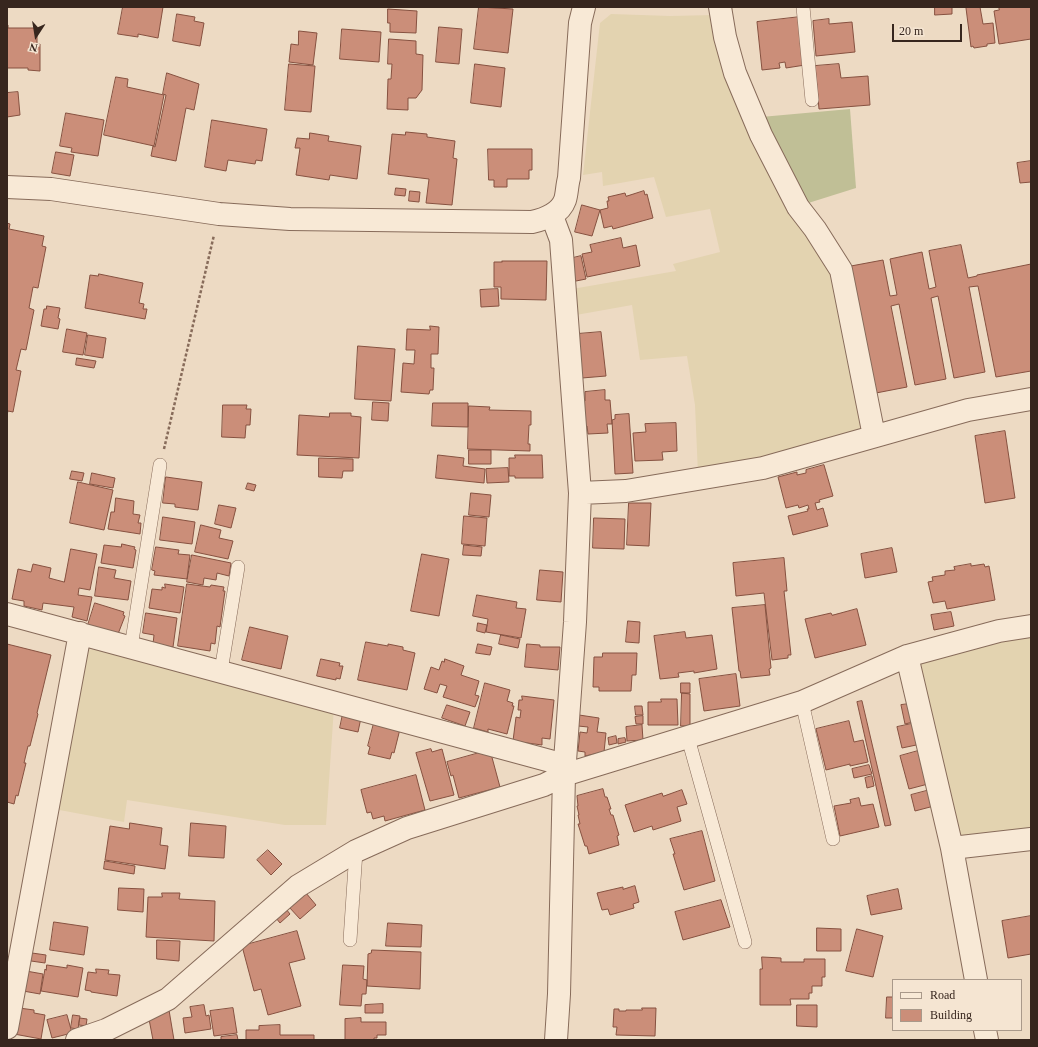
<!DOCTYPE html>
<style>
body{margin:0}
#map{position:relative;width:1038px;height:1047px;overflow:hidden;background:#eddac3;font-family:Georgia,serif}
canvas{display:block}
.frame{position:absolute;inset:0;border:8px solid #37261e;pointer-events:none}
.legend{position:absolute;left:892px;top:979px;width:130px;height:52px;box-sizing:border-box;background:#f5e5d2;border:1px solid #a9998a;margin:0;padding:5px 7px;list-style:none;font-size:12px;color:#37261e}
.legend li{display:flex;align-items:center;gap:8px;height:20px}
.legend b{width:20px;border:1px solid #a9998a}
.north{position:absolute;left:16px;top:16px;width:40px;height:40px;-webkit-text-stroke:3px #f5e5d2;paint-order:stroke;rotate:192deg;font-size:11px;font-weight:700;line-height:16px;text-align:center;color:#37261e}
.north::after{content:'';display:block;margin:auto;width:14px;height:18px;background:#37261e;clip-path:polygon(50% 0,100% 100%,50% 72%,0 100%)}
.scale{position:absolute;left:892px;top:24px;width:70px;height:18px;box-sizing:border-box;border:2px solid #37261e;border-top:0;padding-left:5px;font-size:12px;line-height:14px;white-space:nowrap;color:#37261e;-webkit-text-stroke:3px #f5e5d2;paint-order:stroke}
</style>
<div id="map">
<canvas width="1038" height="1047"></canvas>
<div class="frame"></div>
<ul class="legend">
<li><b style="height:5px;background:#f8e9d6"></b>Road</li>
<li><b style="height:11px;background:#cb8e79"></b>Building</li>
</ul>
<div class="north">N</div>
<div class="scale">20 m</div>
</div>
<script>
const context = document.querySelector('canvas').getContext('2d');
context.lineJoin = 'round';
function fillPath(path, color) {
  context.fillStyle = color;
  context.fill(path, 'evenodd');
}
function trace(path, color, width, dash) {
  context.strokeStyle = color;
  context.lineWidth = width;
  context.lineCap = dash ? 'butt' : 'round';
  context.setLineDash(dash || []);
  context.stroke(path);
}
const farmland = new Path2D(`
 M611,14l59,2 44,-1 121,258 30,156 -104,34 -63,11 -3,-69 -8,-49 -47,4 -8,-55 -56,10 -4,-26 104,-18 -3,-7 47,-12 -10,-43 -44,8 -12,-40 -51,9 -1,-14 -19,3 17,-152z
 M1031,633v196l-69,8 -5,-4 -37,-164 1,-7z
 M86,649l16,1 232,57 -8,118h-41l-158,-25 -3,22 -70,-13z`);
const cemetery = new Path2D(`
 M850,109l6,79 -54,17 -41,-88z`);
const building = new Path2D(`
 M123,7h40l-5,31 -20,-4v3l-20,-3z
 M479,7l34,2 -5,44 -34,-4z
 M935,7h17v7l-17,1z
 M980,7l3,17 10,-1 2,20 -8,1v2l-13,2 -1,-2 -2,1 -5,-39z
 M999,7h32v32l-32,5 -5,-33 5,-1z
 M388,9l29,2 -1,22 -26,-1v-9h-2z
 M177,14l18,3 -1,4 10,2 -4,23 -27,-5z
 M800,17l5,48 -19,3 -1,-6 -6,1 1,5 -18,2 -5,-48z
 M829,19v5l23,-2 3,30 -39,4 -3,-35z
 M7,25h1v3h29v16h3v27l-12,-1v-2h-21z
 M439,27l23,2 -3,35 -23,-2z
 M342,29l39,3 -2,30 -39,-3z
 M299,31l18,2 -4,32 -24,-3 2,-18 7,1z
 M389,39l27,2v13l7,1 -1,35 -6,8h-8v12l-21,-1 1,-30h3l1,-15h-4z
 M289,64l26,2 -4,46 -26,-2z
 M475,64l30,4 -4,39 -30,-4z
 M839,64l2,14 27,-2 2,29 -51,4 -4,-43z
 M167,73l32,11 -5,26 -8,-2 -10,53 -25,-5 2,-10 2,1 11,-52 -3,-1z
 M116,77l12,2 -1,8 37,8 -10,51 -50,-11z
 M18,92l2,23 -13,2v-24z
 M66,113l38,7 -6,36 -27,-4 1,-4 -12,-2z
 M212,120l55,9 -5,32 -6,-1 -1,4 -27,-4 -2,11 -21,-4z
 M406,132l21,2v3l28,4 -2,17 4,1 -5,46 -26,-2 3,-24 -41,-5 4,-40 13,1z
 M310,133l19,3 -1,5 33,5 -4,33 -27,-4 -1,5 -33,-5 4,-27h-5l2,-10 12,1z
 M488,149h44v21h-3v9h-22v8h-13v-7h-5z
 M56,152l18,3 -4,21 -18,-3z
 M1031,161v21l-11,1 -3,-20z
 M396,188l10,1 -1,7 -10,-1z
 M410,191l10,1 -1,10 -10,-1z
 M644,191l1,4 2,-1 6,24 -40,11 -1,-3 -8,2 -4,-18 8,-2 -1,-7h2l-1,-4 17,-4 1,3z
 M582,205l18,5 -8,26 -17,-4z
 M7,223l3,1 -1,5 35,7 -2,10 4,1 -8,41 -5,-1 -4,21 5,2 -8,40 -5,-1 -5,21 5,1 -8,41 -5,-1 -1,4z
 M621,238l2,10 13,-3 4,21 -53,11 -5,-23 10,-2 -2,-7z
 M961,245l7,33 9,-2v-1l54,-11v107l-35,6 -18,-91 -9,1 16,85 -31,6 -16,-82 -7,2 15,81 -31,6 -16,-81 -8,2 16,81 -31,6 -25,-127 32,-6 7,36 7,-1 -7,-36 32,-7 7,37 7,-2 -7,-36z
 M581,256l5,23 -15,3 -2,-23z
 M502,261h45l-1,39 -45,-1v-12h-7v-25h8z
 M99,274l44,9 -4,20 5,1 -1,5h4l-2,10 -60,-11 5,-33 8,1z
 M498,289l1,17 -18,1 -1,-17z
 M47,306l13,2 -2,10 2,1 -2,10 -17,-3 3,-17h2z
 M430,326l9,1 -1,27h-7v14h3l-1,22h-3l-1,4 -28,-2 2,-29 11,1 1,-14h-9l1,-21 23,1z
 M67,329l20,4 -4,22 -20,-3z
 M601,332l5,44 -24,2 -5,-44z
 M88,335l18,3 -3,20 -18,-3z
 M358,346l37,3 -4,52 -36,-2z
 M77,358l19,3 -2,7 -18,-3z
 M605,390v10h5l2,24h-5l1,9 -20,1 -1,-8h-2l-2,-26 2,1v-9z
 M373,402l16,1 -1,18 -16,-1z
 M433,403h35v24l-36,-1z
 M223,405h24l-1,4h5l-1,16h-4l-1,13 -23,-1z
 M469,406l21,1 -1,3 42,1v14h-2l-1,19h2v7l-62,-2z
 M330,413h21v3l10,1 -2,41 -62,-3 2,-40 30,2z
 M629,414l4,59 -18,1 -3,-54 3,-1v-4z
 M676,423l1,28 -15,1 1,8 -28,1 -2,-28 13,-1 -1,-8z
 M1005,431l10,67 -30,5 -10,-67z
 M469,450h22v14h-22z
 M438,455l26,3 -1,8 22,3 -1,14 -48,-5z
 M515,455h27l1,23h-28v-2h-6v-18h6z
 M319,458l34,1v12h-10l-1,7 -23,-1z
 M824,465l9,31 -14,4 1,2 -5,1 2,7 6,-2 5,18 -35,9 -5,-19 20,-5 -1,-2h2l-1,-4 -9,3 -1,-3 -12,3 -8,-31 19,-5v3l9,-2v-3z
 M508,468l1,14 -22,1 -1,-14z
 M72,471l12,2 -2,8 -12,-2z
 M92,473l23,5 -2,10 -23,-4z
 M166,477l36,5 -4,28 -23,-3v-3l-12,-1z
 M78,482l35,8 -9,40 -34,-7z
 M248,483l8,2 -2,6 -8,-2z
 M471,493l20,2 -2,22 -20,-2z
 M116,498l18,3 -1,13 7,1 -2,8h3l-1,11 -32,-5 3,-17h3z
 M629,503h22l-2,43 -22,-1z
 M219,505l17,3 -5,20 -16,-4z
 M464,516l23,2 -2,28 -23,-2z
 M163,517l32,5 -3,22 -32,-4z
 M594,518l31,1 -1,30 -31,-1z
 M201,525l20,5 -2,8 14,3 -5,18 -33,-7z
 M122,544l13,3 -1,2 2,1 -3,18 -32,-5 3,-18 17,2z
 M464,545l18,2 -1,9 -18,-1z
 M156,547l23,3 -1,4 12,1 -3,24 -33,-4 1,-4 -3,-1z
 M892,548l5,24 -32,6 -4,-24z
 M71,549l26,5 -7,36 -11,-2 -1,7 14,2 -5,24 -15,-4 2,-10 -31,-4 -1,7 -18,-4v-5l-12,-2 6,-30 13,3 2,-8 18,4 -2,10 15,4z
 M422,554l27,5 -10,57 -28,-5z
 M192,555l39,8 -2,13 -12,-3 -1,7 -12,-2 -1,7 -16,-3z
 M784,558l3,33h-3l7,64h-3v3l-16,2 -8,-67 -28,3 -3,-33z
 M971,564v2l13,-2 1,3 4,-1 6,34 -48,9 -2,-8 -12,2 -5,-21 5,-1 -1,-4 13,-2v-4l10,-1 -1,-3z
 M99,567l17,3 -2,8 17,3 -3,19 -33,-4z
 M540,570l23,2 -2,30 -24,-2z
 M165,584l19,3 -4,26 -31,-5 3,-19 10,1v-3l3,1z
 M187,584l23,3 1,-2 13,2 -1,4h2l-5,36 -3,-1 -2,18 -4,-1 -1,8 -32,-5z
 M477,595l40,7 -1,6 10,1 -5,29 -35,-6 2,-13 -15,-3z
 M95,603l29,9 -1,3 2,1 -7,18 -30,-9z
 M765,605l6,63 -2,1 1,6 -29,3 -1,-7h-1l-7,-63z
 M857,609l9,36 -51,13 -10,-39 26,-6 1,2z
 M951,612l3,14 -20,4 -3,-15z
 M146,613l31,5 -4,29 -20,-3 1,-9 -11,-2z
 M628,621l12,1 -1,21 -13,-1z
 M478,623l9,2 -2,8 -8,-2z
 M250,627l38,9 -7,33 -39,-9z
 M685,632l1,6 26,-3 5,34 -23,4v-2l-16,2 1,4 -19,2 -6,-43z
 M501,635l19,4 -2,9 -19,-4z
 M366,642l22,4v-2l15,3v3l12,3 -8,37 -49,-10z
 M7,644l44,11 -14,58 1,1 -8,32h-2l-4,17h2l-8,33 -2,-1 -2,9 -7,-2z
 M478,644l14,3 -2,8 -14,-2z
 M527,644l13,1v2h20l-2,23 -33,-3z
 M603,653h34l-1,22h-4l-1,16h-32v-4h-6l1,-30h8z
 M321,659l19,4 -1,3h4l-3,13 -4,-1v2l-19,-4z
 M445,659l19,7 -3,9 18,6 -4,14 4,1 -4,11 -32,-10 4,-11 -7,-2 -3,9 -13,-4 7,-22 8,3 3,-9 2,1z
 M736,674l4,32 -36,5 -5,-32z
 M485,683l25,7 -3,11 6,2 -1,3h2l-7,28 -19,-5v3l-14,-4z
 M681,683h9v10h-9z
 M682,693l8,1v32h-9z
 M522,696l32,4 -4,39 -8,-1v7l-29,-4 3,-24 4,1 1,-8h-3l1,-10h3z
 M661,699h16l1,26h-30v-23h13z
 M862,701l29,124 -6,1 -28,-124z
 M909,704l4,18 -8,2 -4,-19z
 M447,705l23,7 -5,14 -23,-8z
 M635,706h7l1,9h-7z
 M344,709l18,4 -4,19 -18,-4z
 M579,715l20,3 -2,14 9,1 -2,19 -19,4v-4l-7,-1 2,-19 7,1 1,-6 -10,-1z
 M643,716v8h-7l-1,-7z
 M849,721l5,21 9,-2 5,22 -18,4v-2l-24,6 -10,-41z
 M374,723l26,6 -6,24 -2,-1 -2,7 -22,-5 2,-7 -2,-1z
 M916,723l5,21 -19,4 -5,-21z
 M642,725l1,15 -16,1 -1,-14z
 M616,736l1,7 -8,2 -1,-7z
 M625,738l1,4 -8,2v-5z
 M431,749l1,3 10,-3 12,46 -24,6 -14,-48z
 M490,750l10,37 -41,11 -6,-23 -2,1 -4,-14z
 M918,751l10,33 -19,5 -9,-33z
 M869,765l3,9 -18,4 -2,-9z
 M416,775l9,35 -40,11 -1,-5 -11,3 -2,-7 -4,1 -6,-23z
 M872,776l2,10 -7,2 -2,-10z
 M603,789l2,8h2l4,12h-2l2,6h2l6,20 -2,1 2,9 -30,9 -2,-8h-2l-7,-22h2l-2,-9h1l-2,-9h1l-1,-10z
 M682,790l5,14 -10,3 4,14 -28,9 -1,-4 -18,6 -9,-27 37,-12 1,3z
 M930,790l4,16 -19,5 -4,-16z
 M859,798l2,8 12,-2 6,23 -39,9 -6,-30 17,-3 -1,-3z
 M130,823l32,5 -2,17 8,1 -3,23 -60,-9 5,-34 19,3z
 M191,823l35,3 -2,32 -35,-2z
 M702,831l13,50 -31,9 -11,-36h2l-5,-15z
 M268,850l14,14 -11,11 -14,-15z
 M105,861l30,5 -1,8 -30,-5z
 M635,886l4,16 -6,2 1,4 -24,7 -2,-6 -6,1 -5,-17 26,-6v2z
 M119,888l25,1 -1,23 -25,-2z
 M898,889l4,20 -31,6 -4,-19z
 M162,893h18l-1,6 36,2 -1,40 -68,-4 2,-40h14z
 M306,893l10,12 -16,14 -11,-12z
 M721,900l9,27 -47,13 -8,-28z
 M286,909l4,5 -10,9 -4,-5z
 M1031,916v38l-23,4 -6,-37z
 M54,922l34,5 -4,28 -34,-5z
 M388,923l34,2 -1,22 -35,-1z
 M817,928l24,1v22h-24z
 M857,929l26,7 -10,41 -27,-6z
 M297,931l8,28 -16,4 12,43 -33,9 -7,-26 -7,2 -12,-45z
 M157,940l23,1 -1,20 -22,-2z
 M372,950l49,2 -1,37 -53,-3 1,-32 3,-1z
 M32,953l14,2 -1,8 -14,-2z
 M762,957l19,1v4h23v-3h21v18h-3v9h-10v7h-3v6h-19l1,6h-31v-36h2z
 M47,965l20,3v-3l16,3 -5,29 -37,-6 4,-22 1,1z
 M343,965l21,1 -1,13 4,1 -1,14h-4l-1,12 -21,-1z
 M96,969l13,1 -1,4 12,1 -3,21 -26,-4v-1l-6,-1 3,-18 8,1z
 M26,971l17,3 -3,20 -17,-3z
 M887,997h6v21h-7z
 M383,1004v9h-18v-8z
 M204,1005l2,11 3,-1 2,14 -26,4 -2,-15 9,-1 -2,-10z
 M797,1005h20v22l-20,-1z
 M19,1008l15,2v3l11,2 -4,24 -27,-5z
 M233,1008l4,25 -23,3 -4,-25z
 M642,1008h14l-1,28 -39,-1 1,-8h-4l1,-18h5v2h7v-1h16z
 M169,1010l5,30h-21l-4,-21z
 M67,1015l5,18 -20,5 -5,-18z
 M73,1015l7,1 -2,13 -7,-1z
 M80,1018l7,1 -1,7 -7,-1z
 M361,1018v4h25v13h-9v3h-3v2h-29v-21z
 M280,1025v10h34v5h-68v-10h13v-4z
 M237,1035l1,5h-17v-3z`);
const path = new Path2D(`
 M164,449l50,-214`);
const service = new Path2D(`
 M803,7l9,93
 M131,647l29,-182
 M221,671l17,-104
 M802,702l31,137
 M688,738l57,204
 M350,940l6,-89`);
const minor = new Path2D(`
 M720,7l5,30 10,36 26,62 37,72 17,22 26,41 33,166
 M552,216l9,24 19,253 -5,129 -11,153 -5,219 -3,46
 M580,493l46,-2 137,-23 205,-58 63,-11
 M7,614l558,151
 M907,656l45,192
 M976,980l-24,-132 79,-9
 M7,1028l73,-395
 M985,1030l2,10
 M77,1040l29,-10 62,-31 130,-113 58,-35 51,-23 137,-43 20,-10 238,-73 105,-46 92,-25 32,-5`);
const tertiary = new Path2D(`
 M7,187l44,2 168,25 71,5 242,3c13,-3 28,-8 33,-22 2,-6 2,-15 4,-22l11,-155 4,-16`);
fillPath(farmland, '#e3d3b0');
fillPath(cemetery, '#c0bf96');
fillPath(building, '#cb8e79');
trace(building, '#865140', 1);
trace(service, '#876b5a', 14);
trace(minor, '#876b5a', 24);
trace(tertiary, '#876b5a', 24);
trace(path, '#876b5a', 2.5, [3, 2]);
trace(service, '#f8e9d6', 13);
trace(minor, '#f8e9d6', 22);
trace(tertiary, '#f8e9d6', 22);
</script>
